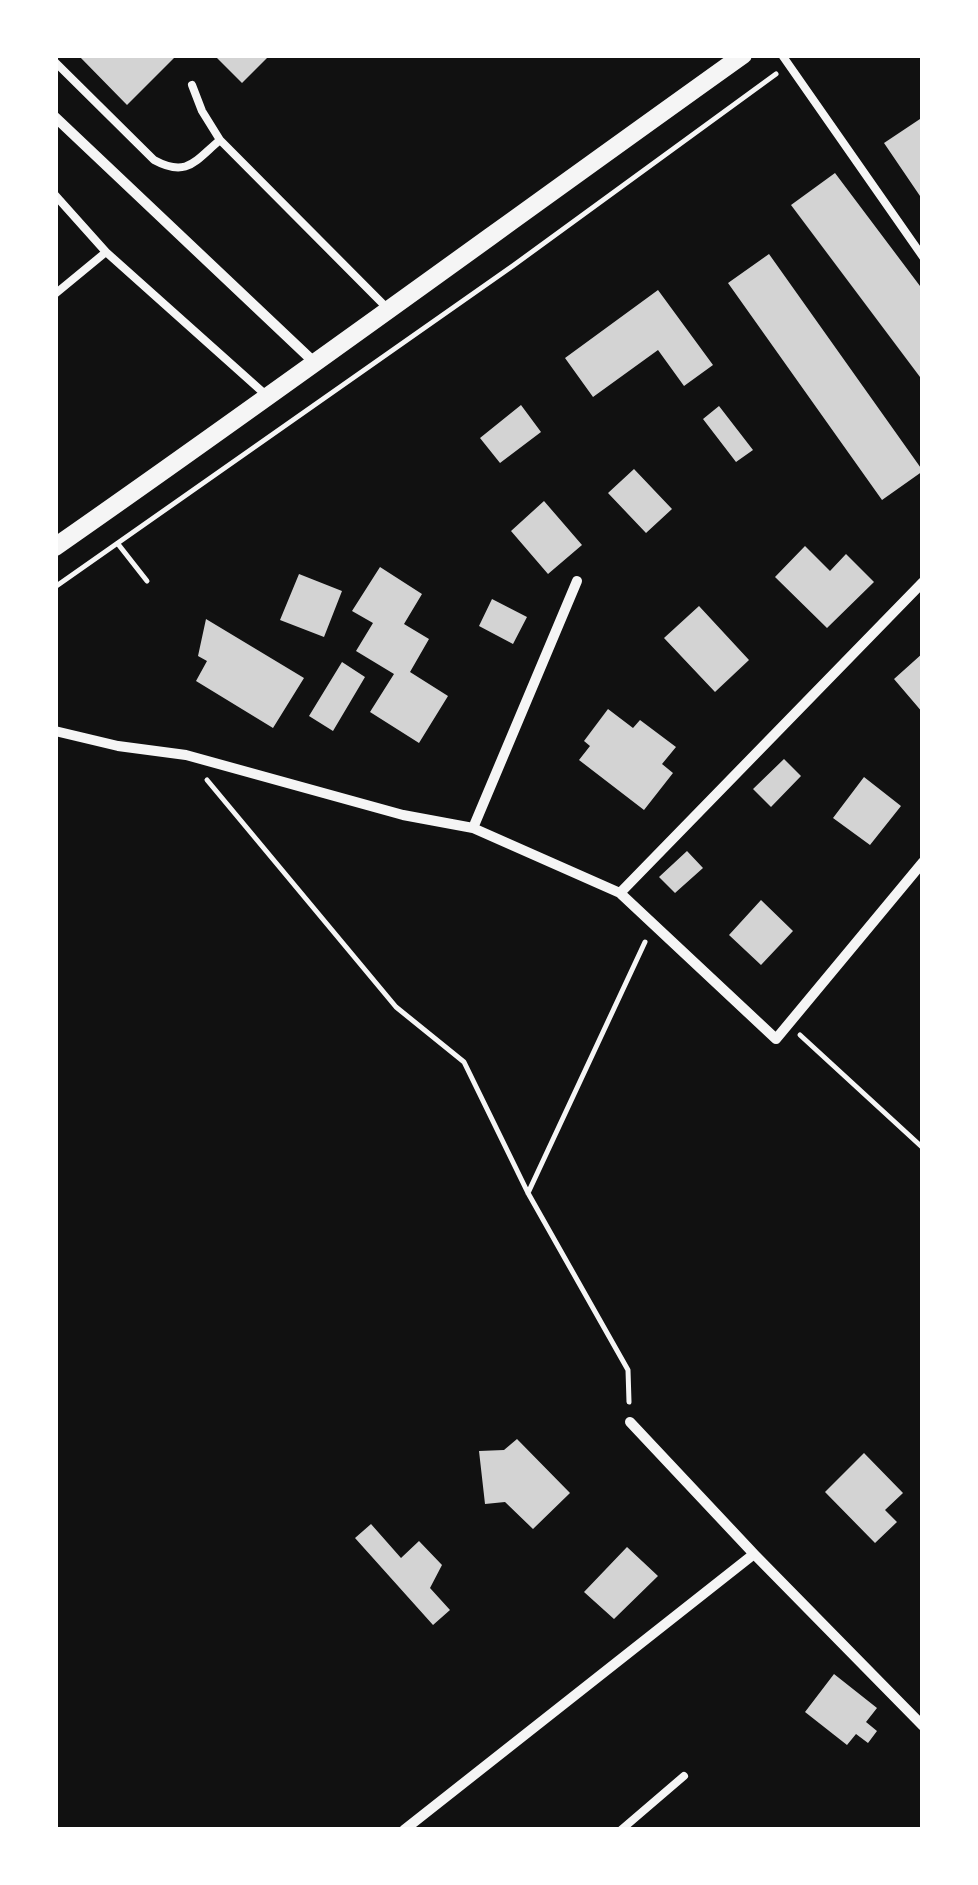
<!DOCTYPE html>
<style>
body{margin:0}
#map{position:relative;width:978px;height:1885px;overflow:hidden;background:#111;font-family:"PT Sans Narrow",sans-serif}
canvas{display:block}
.frame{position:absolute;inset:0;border:58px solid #fff;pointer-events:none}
</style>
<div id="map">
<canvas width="978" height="1885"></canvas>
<div class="frame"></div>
</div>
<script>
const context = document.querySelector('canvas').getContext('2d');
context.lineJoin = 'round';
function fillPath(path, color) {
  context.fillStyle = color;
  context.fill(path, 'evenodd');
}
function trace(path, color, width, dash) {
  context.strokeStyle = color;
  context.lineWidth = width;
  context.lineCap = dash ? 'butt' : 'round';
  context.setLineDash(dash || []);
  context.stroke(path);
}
const building = new Path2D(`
 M82,55h95l-50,50 -47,-48z
 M214,55h56l-28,28z
 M923,117v76l-3,3 -36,-53z
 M835,173l88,117v91l-132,-176z
 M769,254l154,217 -41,29 -154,-217z
 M658,290l55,75 -29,21 -26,-36 -65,47 -28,-39z
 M521,405l20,27 -41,31 -20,-25z
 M719,406l34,44 -17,12 -33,-43z
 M634,469l38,40 -26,24 -38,-40z
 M544,501l38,44 -34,29 -37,-43z
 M805,546l25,25 16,-17 28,28 -47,46 -52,-51z
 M380,567l42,27 -18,30 25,15 -19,33 38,24 -29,47 -49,-31 24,-38 -38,-23 17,-28 -21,-12z
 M299,574l43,17 -18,46 -44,-17z
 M492,599l35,18 -14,27 -34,-18z
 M699,606l50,54 -34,32 -51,-54z
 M206,619l98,59 -31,50 -77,-47 11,-20 -9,-5z
 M923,653v60l-29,-34z
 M342,662l23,15 -32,54 -24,-15z
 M608,709l25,19 7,-8 36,27 -14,17 11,9 -29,37 -65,-50 11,-14 -6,-5z
 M784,759l17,17 -30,31 -18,-18z
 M864,777l37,29 -31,39 -37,-27z
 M687,851l16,17 -28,25 -16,-16z
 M761,900l32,31 -32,34 -32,-30z
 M517,1439l53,54 -37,36 -28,-27 -20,2 -6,-53 25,-1z
 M864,1453l39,40 -18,17 12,12 -22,21 -50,-51z
 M371,1524l30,34 18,-17 23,24 -12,23 20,22 -17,15 -78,-87z
 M627,1547l31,29 -44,43 -30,-27z
 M834,1674l43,34 -11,14 11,9 -9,12 -12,-9 -9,11 -42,-33z`);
const path = new Path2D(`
 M118,544l29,37
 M55,587l459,-322 262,-191
 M207,780l189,227 68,55 64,131 100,177 1,32
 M800,1035l123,113
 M528,1193l117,-251`);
const service = new Path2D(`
 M782,55l141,202
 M55,62l99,98c33,18 41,1 66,-20
 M192,85l10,26 18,29 167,168
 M55,195l51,57 -51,42
 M106,252l160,143
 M621,1830l63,-54`);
const minor = new Path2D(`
 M55,117l260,246
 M55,731l63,15 68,9 217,60 70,13 147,65 156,146 147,-177
 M473,828l104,-247
 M620,893l303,-311
 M630,1422l124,132
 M404,1830l350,-276 169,172`);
const tertiary = new Path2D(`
 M55,547c231,-161 458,-328 688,-492`);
fillPath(building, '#d3d3d3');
trace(path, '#f5f5f5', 5);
trace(service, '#f5f5f5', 8);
trace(minor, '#f5f5f5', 10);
trace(tertiary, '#f5f5f5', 18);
</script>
